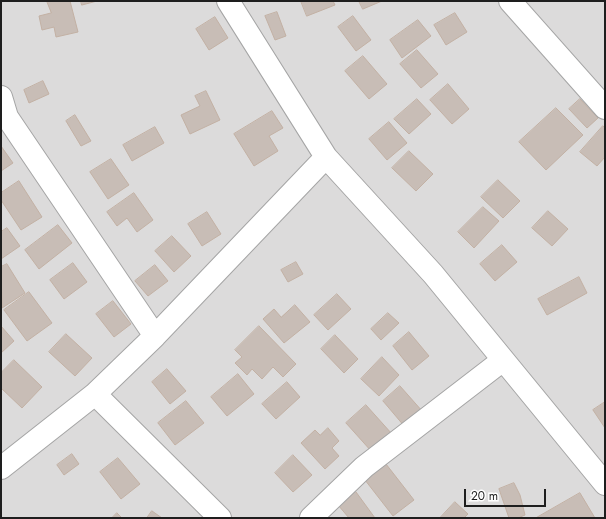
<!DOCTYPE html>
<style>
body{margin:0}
#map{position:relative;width:606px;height:519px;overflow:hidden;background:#f0ebe3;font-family:Jost,sans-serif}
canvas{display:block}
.frame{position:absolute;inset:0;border:2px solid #1e1e1e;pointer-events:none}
.scale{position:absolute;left:464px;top:489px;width:82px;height:18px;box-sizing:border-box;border:2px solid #1e1e1e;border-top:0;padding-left:5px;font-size:12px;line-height:14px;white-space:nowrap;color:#1e1e1e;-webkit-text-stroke:3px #fff;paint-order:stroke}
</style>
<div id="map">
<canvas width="606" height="519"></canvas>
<div class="frame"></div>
<div class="scale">20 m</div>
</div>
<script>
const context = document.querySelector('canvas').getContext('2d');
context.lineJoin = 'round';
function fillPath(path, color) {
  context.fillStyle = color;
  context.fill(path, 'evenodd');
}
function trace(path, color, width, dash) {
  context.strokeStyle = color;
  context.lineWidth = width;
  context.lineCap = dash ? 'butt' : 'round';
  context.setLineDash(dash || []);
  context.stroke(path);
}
const residential = new Path2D(`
 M1,1h604v517h-604z`);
const building = new Path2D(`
 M47,1h23l8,31 -22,5 -2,-10 -12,3 -3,-14 12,-3z
 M81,1h16l-15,4z
 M301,1h32l2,4 -28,11z
 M359,1h23l-19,8z
 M277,12l9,24 -11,4 -10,-24z
 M455,13l12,19 -21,13 -12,-20z
 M353,16l18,24 -15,11 -18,-24z
 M215,17l13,21 -19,12 -13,-21z
 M418,20l13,16 -29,22 -12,-18z
 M417,50l21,24 -17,14 -21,-24z
 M363,56l24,28 -18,15 -24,-28z
 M43,81l6,13 -20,9 -5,-13z
 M448,84l21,25 -17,15 -22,-24z
 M206,91l14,29 -30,14 -9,-19 19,-9 -5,-10z
 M417,99l14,15 -22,20 -15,-15z
 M580,99l18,19 -11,10 -18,-19z
 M556,108l27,27 -37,35 -27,-28z
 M272,111l11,17 -14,8 9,15 -24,15 -20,-32z
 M75,115l16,26 -10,5 -15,-25z
 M389,122l18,21 -20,17 -18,-21z
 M603,126l2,2v29l-8,9 -17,-14z
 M155,127l9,16 -32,18 -9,-16z
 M1,146l12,17 -12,8z
 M409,151l24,23 -17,17 -24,-23z
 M111,159l18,26 -21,14 -18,-27z
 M498,180l22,21 -17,17 -22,-21z
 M19,181l23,36 -21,13 -20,-30v-7z
 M134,193l19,27 -16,12 -10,-14 -10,8 -10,-14z
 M483,207l16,14 -25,27 -16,-16z
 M548,211l20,18 -16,17 -20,-18z
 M207,212l14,22 -19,12 -14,-22z
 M58,225l14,18 -33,26 -14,-19z
 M7,228l13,18 -19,13v-27z
 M172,236l19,20 -17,16 -19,-21z
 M502,245l15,17 -22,19 -15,-17z
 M296,262l7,12 -15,8 -7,-12z
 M73,263l14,19 -23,17 -14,-19z
 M7,264l18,29 -23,15 -1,-41z
 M155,265l13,16 -20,15 -13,-15z
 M579,277l8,16 -40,22 -9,-16z
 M29,292l23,31 -25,18 -23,-31z
 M337,294l14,15 -23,21 -14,-15z
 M113,301l18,23 -17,13 -18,-23z
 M295,305l15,17 -26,21 -21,-24 11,-10 7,8z
 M388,313l11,10 -18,17 -10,-11z
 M1,326l13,15 -13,12z
 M259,326l37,38 -13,13 -10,-10 -11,12 -10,-10 -5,6 -12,-12 7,-6 -7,-7z
 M409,332l20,24 -17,14 -19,-24z
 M66,334l26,24 -17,18 -26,-24z
 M335,335l23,24 -14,14 -23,-24z
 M382,357l17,18 -20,21 -18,-17z
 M14,360l28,27 -20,21 -21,-20v-15z
 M167,369l19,22 -16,13 -18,-22z
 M238,374l16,20 -27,22 -16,-19z
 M287,382l13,15 -24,22 -14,-15z
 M400,386l23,26 -18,15 -22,-26z
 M186,401l18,22 -29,22 -17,-22z
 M605,402v26l-12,-18z
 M366,405l26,29 -20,18 -26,-29z
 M328,428l11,13 -7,7 7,8 -14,13 -24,-26 14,-13 5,5z
 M72,454l7,10 -15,11 -7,-10z
 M293,455l19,20 -19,17 -18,-19z
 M118,458l22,26 -19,15 -21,-27z
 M386,464l28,36 -21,16 -28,-36z
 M514,483l6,12 5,20 -7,3h-9l-10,-29z
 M356,492l19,26h-26l-11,-13z
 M580,493l15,25h-59z
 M455,502l13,12 -4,4h-24z
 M152,511l10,7h-15z
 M117,513l5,5h-10z`);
const minor = new Path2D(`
 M228,1l98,156 107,117 172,210
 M510,1l95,107
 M1,97l6,20 148,219
 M95,394l125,124
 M1,468l94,-74 60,-58 171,-179
 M311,518l53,-51 139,-107`);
fillPath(residential, '#dcdbdb');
fillPath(building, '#c8bdb6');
trace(building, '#c3b1a4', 1);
trace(minor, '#a5a5a5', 24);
trace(minor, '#fff', 22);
</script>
